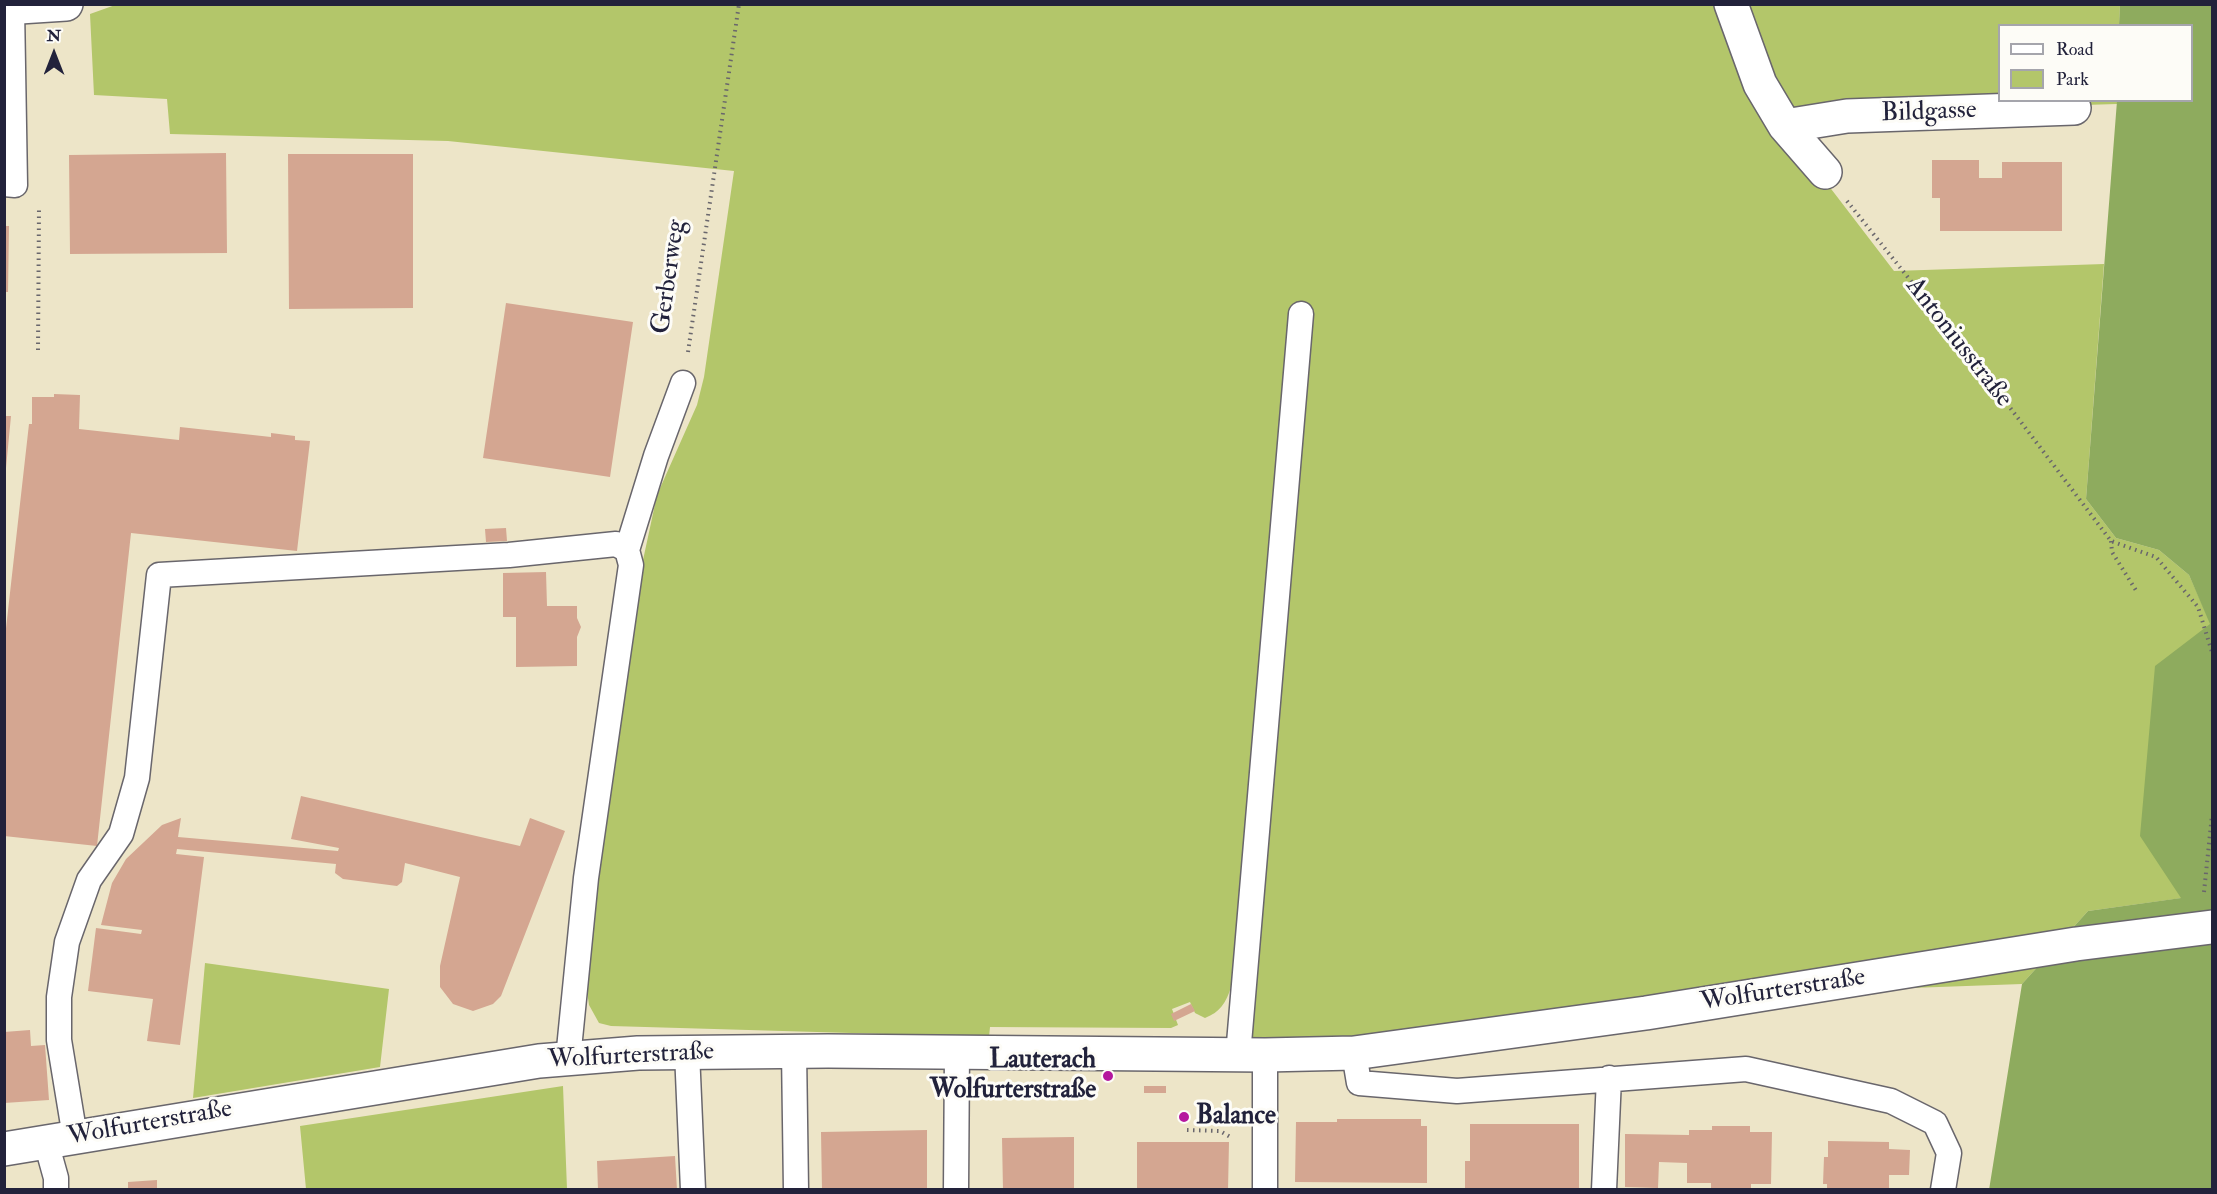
<!DOCTYPE html>
<meta charset="utf-8">
<style>
body{margin:0}
#map{position:relative;width:2217px;height:1194px;overflow:hidden;background:#ede5c8;font-family:"IM FELL Double Pica",serif}
canvas{display:block}
.frame{position:absolute;inset:0;border:6px solid #22223b;pointer-events:none}
.legend{position:absolute;left:1998px;top:24px;width:195px;height:78px;box-sizing:border-box;background:#fdfcf7;border:2px solid #a5a5ac;margin:0;padding:8px 10px;list-style:none;font-size:18px;color:#22223b}
.legend li{display:flex;align-items:center;gap:12px;height:30px}
.legend b{width:30px;border:2px solid #a5a5ac}
.north{position:absolute;left:24px;top:24px;width:60px;height:60px;-webkit-text-stroke:4px #fdfcf7;paint-order:stroke;rotate:0deg;font-size:16px;font-weight:700;line-height:24px;text-align:center;color:#22223b}
.north::after{content:'';display:block;margin:auto;width:21px;height:27px;background:#22223b;clip-path:polygon(50% 0,100% 100%,50% 72%,0 100%)}
</style>
<div id="map">
<canvas width="2217" height="1194"></canvas>
<div class="frame"></div>
<ul class="legend">
<li><b style="height:8px;background:#fff"></b>Road</li>
<li><b style="height:16px;background:#b3c66a"></b>Park</li>
</ul>
<div class="north">N</div>
</div>
<script>
const context = document.querySelector('canvas').getContext('2d');
context.lineJoin = 'round';
function fillPath(path, color) {
  context.fillStyle = color;
  context.fill(path, 'evenodd');
}
function trace(path, color, width, dash) {
  context.strokeStyle = color;
  context.lineWidth = width;
  context.lineCap = dash ? 'butt' : 'round';
  context.setLineDash(dash || []);
  context.stroke(path);
}
function label(font, color, halo, rows, align = 'center') {
  context.font = font + ' "IM FELL Double Pica",serif';
  context.lineWidth = 6;
  context.setLineDash([]);
  context.textBaseline = 'middle';
  context.strokeStyle = halo;
  context.fillStyle = color;
  for (const [text, x, y, turn = 0] of rows) {
    context.save();
    context.translate(x, y);
    context.rotate((+turn || 0) * Math.PI / 180);
    context.textAlign = isNaN(turn) ? turn : align;
    if (halo) context.strokeText(text, 0, 0);
    context.fillText(text, 0, 0);
    context.restore();
  }
}
const green = new Path2D(`
 M118,4l1602,1 69,129 105,137 210,-7 -18,235 30,39 43,12 30,25 22,49 -29,274 -94,13 -66,73 -167,6 -609,58 60,-646 3,-91 -16,-1 -62,677c-5,16 -11,25 -26,31l-10,-5 -5,-11 -18,7 6,16 -7,3 -181,-1 -1,10 -378,-11 -12,-3 -10,-18 -3,-21 22,-203 29,-193 20,-93 40,-90 7,-28 30,-206 -286,-30 -278,-7 -3,-35 -73,-4 -4,-81z
 M1739,5h381l-1,20 -119,1v74h117v4l-270,8 -60,8z
 M205,963l184,26 -9,78 -187,31z
 M563,1086l4,103h-261l-6,-63z`);
const forest = new Path2D(`
 M2120,5h92v1184l-223,1 33,-206 66,-73 93,-13 -41,-62 15,-170 55,-42 -21,-49 -30,-25 -43,-12 -30,-39 31,-398 75,-1v-74l-73,-1z`);
const building = new Path2D(`
 M226,153l1,100 -157,1 -1,-99z
 M288,154h125v154l-124,1z
 M1932,160h47v18h23v-16h60v69h-122v-33h-8z
 M4,226h5l-1,66h-4z
 M506,303l127,19 -23,155 -127,-19z
 M54,394l26,1 -1,34 100,11 1,-13 91,10v-4l24,3v4l15,1 -13,110 -166,-18 -34,313 -93,-10v-190l25,-222h3v-27h22z
 M4,416h7l-5,52h-2z
 M506,528l1,13 -21,1 -1,-13z
 M546,572l1,34h30v12l4,9 -4,10v29l-61,1v-50h-13v-44z
 M301,796l219,50 10,-28 35,13 -64,165 -8,8 -20,7 -20,-7 -13,-17v-21l20,-89 -55,-14 -3,19 -5,4 -54,-7 -8,-6 1,-9 -159,-15 -1,5 28,3 -24,188 -33,-4 6,-42 -65,-8 8,-63 45,6 1,-4 -41,-5 11,-42 14,-24 36,-34 19,-7 -3,19 160,14 1,-3 -48,-9z
 M1191,1004l4,7 -21,10 -3,-7z
 M30,1030l1,16 14,-1 4,55 -45,3v-71z
 M1144,1086h22v7h-22z
 M1337,1119h84v7h6v57l-132,-1 1,-60h41z
 M1470,1124h109v66h-114v-29h5z
 M1712,1126h38v6h22l-1,52h-20v6h-40v-7h-24v-20l-28,-1 -1,26 -33,-1v-53l64,1v-5h23z
 M927,1130v60h-105l-1,-58z
 M1074,1137v53h-71l-1,-52z
 M1828,1141l61,1v7l21,1 -1,25h-20v15h-62v-6h-4l1,-27h4z
 M1137,1142h92l-1,48h-91z
 M675,1156l2,34h-79l-1,-29z
 M157,1180v10h-29v-8z`);
const path = new Path2D(`
 M1847,201l127,159 137,181 45,16 42,50 14,45
 M38,350l1,-143
 M688,352l51,-348
 M2111,541l1,11 25,40
 M2204,892l8,-77
 M1187,1130l33,1 12,7`);
const service = new Path2D(`
 M4,184l11,1 -3,-177
 M794,1051l2,139
 M687,1052l6,138
 M1354,1053l5,30 98,8 289,-22 145,32 44,22 14,30 -6,37
 M1238,1055l63,-741
 M1265,1055v135
 M568,1059l18,-181 45,-313 -4,-15 29,-94 27,-73
 M75,1137l-16,-97v-43l8,-55 22,-62 32,-46 16,-56 22,-203 350,-20 107,-11 11,6
 M46,1142l10,36v12
 M956,1190l1,-138
 M1604,1190l5,-112`);
const minor = new Path2D(`
 M1731,4l29,80 25,42 40,46
 M4,8l62,-4
 M1785,126l62,-10 227,-8`);
const tertiary = new Path2D(`
 M4,1149l535,-88 99,-8 190,-2 437,4 89,-2 292,-40 430,-69 136,-17`);
const markers = [
 [1108,1076,6,"#b5179e"],
 [1184,1117,6,"#b5179e"]
];
const streetNames = [
 ["Bildgasse",1929,113,-2],
 ["Gerberweg",670,277,-82],
 ["Antoniusstraße",1958,343,52],
 ["Wolfurterstraße",1783,991,-9],
 ["Wolfurterstraße",631,1057,-3],
 ["Wolfurterstraße",150,1124,-10]
];
const poiNames = [
 ["Lauterach",1096,1061],
 ["Wolfurterstraße",1096,1091],
 ["Balance",1196,1117,"left"]
];
fillPath(green, '#b3c66a');
fillPath(forest, '#8eab5e');
fillPath(building, '#d4a691');
trace(service, '#69666c', 27);
trace(minor, '#69666c', 36);
trace(tertiary, '#69666c', 36);
trace(path, '#69666c', 4, [1.5, 4.5]);
trace(service, '#fff', 24);
trace(minor, '#fff', 33);
trace(tertiary, '#fff', 33);
for (const [x, y, r, color] of markers) {
  const dot = new Path2D();
  dot.arc(x, y, r, 0, 2 * Math.PI);
  context.fillStyle = color;
  context.fill(dot);
  trace(dot, '#fdfcf7', 2);
}
label('26px', '#22223b', '#fdfcf7', streetNames);
label('bold 26px', '#22223b', '#fdfcf7', poiNames, 'right');
</script>
